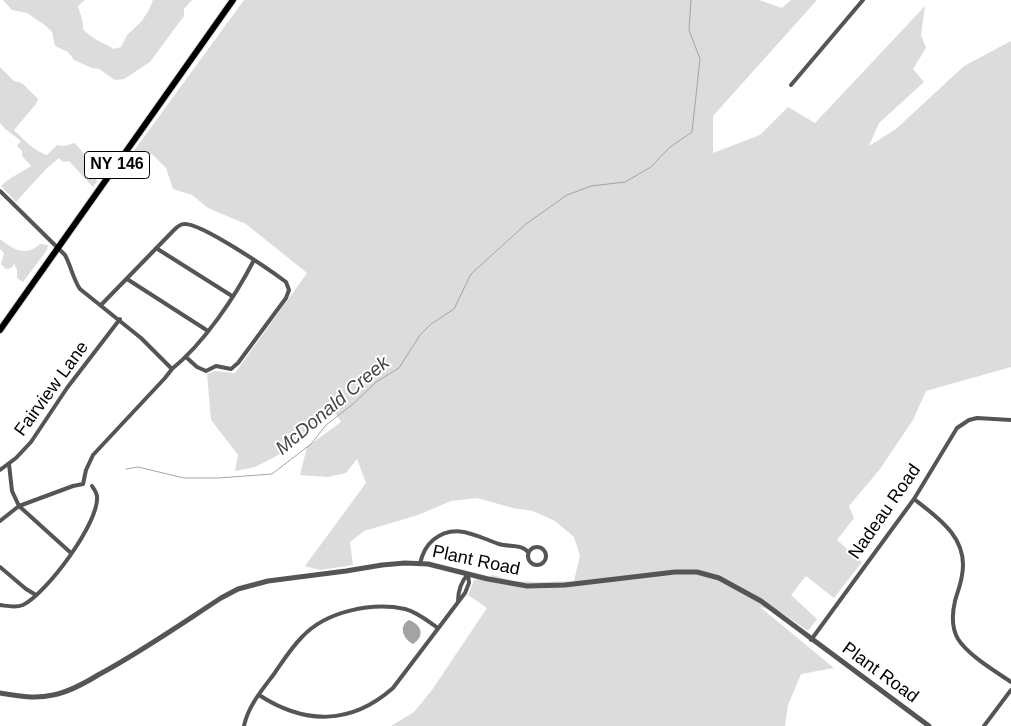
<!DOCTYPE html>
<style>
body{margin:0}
canvas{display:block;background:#fff}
</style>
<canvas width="1011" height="726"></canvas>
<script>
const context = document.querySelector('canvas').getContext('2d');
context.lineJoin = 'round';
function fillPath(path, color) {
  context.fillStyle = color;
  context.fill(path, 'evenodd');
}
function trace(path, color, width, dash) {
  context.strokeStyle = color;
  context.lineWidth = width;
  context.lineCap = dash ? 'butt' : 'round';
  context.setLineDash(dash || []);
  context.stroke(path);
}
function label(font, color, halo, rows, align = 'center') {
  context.font = font + ' Arial,sans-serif';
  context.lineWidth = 4;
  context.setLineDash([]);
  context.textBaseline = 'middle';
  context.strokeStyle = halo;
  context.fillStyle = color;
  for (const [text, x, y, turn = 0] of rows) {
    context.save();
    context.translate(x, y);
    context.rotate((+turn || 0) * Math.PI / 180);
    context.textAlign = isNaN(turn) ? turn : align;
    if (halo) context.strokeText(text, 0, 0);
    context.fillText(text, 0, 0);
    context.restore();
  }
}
const green = new Path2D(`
 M3,0h82l-7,6c2,8 6,15 5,23 7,9 21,14 31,20l7,-2 6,-12 14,-13 8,-12 4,-10h39l-8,9v7l-34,46 -26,17 -9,1 -16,-11 -7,-1 -18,-8 -6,-8 -13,-6 -3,-14 -6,-6 -19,-13 -15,-3z
 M244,0h515l23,8 9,-8h26l-104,116v37l47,-18 28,-28 27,16 110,-117 -4,29 5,13 -13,21 11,13 -45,41 -10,23 27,-17 68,-63 47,-25v326l-85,24 -13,29 -33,49 -31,37 5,12 -17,22 25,22 -28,36 -28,-22 -15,19 26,24 -9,12 -26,-18 -22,-6 74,61 -33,6 -13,31 -3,21h-394l23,-14 18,-22 55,-82 -19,-13 6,-15 19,-5 21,6 25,1 35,-1 6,-25 -6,-19 -19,-16 -22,-10 -20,-3 -36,-10 -26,3 -33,14 -54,16 -14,11 3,23 -33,5 -15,-4 61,-83 -9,-24 -11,14 -18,4 -28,-2 7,-28 34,-25 -10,-16 -43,44 -33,17 -20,4 3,-16 -27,-35 -4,-46 8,-3 20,2 72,-100 -61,-49 -38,-16 -16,-13 -19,-6 -7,-21 -14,-14 -17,17 -10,-8z
 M0,67l14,14 8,2 16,16 -2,5 -22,26c10,10 20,21 33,25l10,-10 7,1 11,-3 16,19 6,20 -4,5 -24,-26 -6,1 -4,-4 -13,11 -30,33 -15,-16c9,-9 20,-13 30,-20l-9,-10v-5l-5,-5 4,-5 -17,-13 -4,-5z
 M0,239c14,11 25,18 40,5l8,1 -1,5 -24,32 -6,-4v-8l-3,-6 -3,4 -5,1 -5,-5 3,-11 -4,-4z`);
const water = new Path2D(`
 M409,620c13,5 16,16 4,24 -10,-5 -15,-18 -4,-24z`);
const stream = new Path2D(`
 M126,469l12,-2 46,11h34l54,-4 39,-30 15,-19 27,-21 23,-22 23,-14 21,-33 11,-11 23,-15 17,-35 55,-50 41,-29 24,-9 34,-4 26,-15 18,-19 23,-16 8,-73 -11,-29 2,-30`);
const minor = new Path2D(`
 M791,85l72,-85
 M0,191l65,64c6,11 8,24 15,34l61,49 31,31 -7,9 -72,77 -7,15 -3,14 -10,2 -54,20 -19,15
 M156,248l76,48
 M127,279l81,52
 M101,305l73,-75c3,-3 6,-6 10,-6 16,-2 86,46 102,58l3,8 -3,8 -48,65 -7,6 -15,-3 -10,5 -9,-4 -11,-10
 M172,369c32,-26 63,-72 82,-109
 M9,464l3,27 7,15 52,47
 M0,470l16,-12 15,-16 36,-54 53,-69
 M914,499c25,19 55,40 48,76 -1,9 -5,18 -7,26 -3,13 -4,26 3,38 10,16 37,32 53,43
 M528 556a9 9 0 1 1 18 0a9 9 0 1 1-18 0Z
 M420,564c2,-10 6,-18 13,-24 22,-18 43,-4 66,4 10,3 23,0 29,8
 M0,567l26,22 10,6
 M458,601c0,-10 3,-19 10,-27
 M0,605c8,1 15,3 23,0 23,-11 77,-83 74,-109 -1,-5 -3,-7 -5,-10
 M811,640l103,-141 43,-71 12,-8 8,-2 34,2
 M259,695c46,30 92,30 134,-7l72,-95 4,-10 -1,-9
 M244,726c4,-20 18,-36 30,-52 9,-13 17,-26 28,-37 24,-26 70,-35 103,-28 12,3 23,12 33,19
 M984,726l27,-36`);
const tertiary = new Path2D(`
 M0,693c18,3 35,6 53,2 16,-3 32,-12 45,-20 43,-23 83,-51 123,-77l17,-9 30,-8 78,-10 36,-6 23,-2 23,1 60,15 39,7 38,-1 110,-13h22l22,6 42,23 168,125`);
const primary = new Path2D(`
 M0,330l233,-330`);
const shields = [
 [117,165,65]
];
const shieldNames = [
 ["NY 146",117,165]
];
const streetNames = [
 ["Fairview Lane",52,389,-54],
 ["Nadeau Road",885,512,-55],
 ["Plant Road",476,561,12],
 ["Plant Road",880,673,36]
];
const waterNames = [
 ["McDonald Creek",333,406,-40]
];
fillPath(green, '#dcdcdc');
fillPath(water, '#a3a3a3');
trace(stream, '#a3a3a3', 1);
trace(primary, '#dbdbdb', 8);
trace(minor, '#555', 4);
trace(tertiary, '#555', 5);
trace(primary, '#000', 6);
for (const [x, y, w] of shields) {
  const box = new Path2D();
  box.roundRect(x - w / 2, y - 13.5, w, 27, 4);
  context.fillStyle = '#fff';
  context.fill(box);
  trace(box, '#000', 1);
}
label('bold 16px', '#000', null, shieldNames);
label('18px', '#000', '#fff', streetNames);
label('italic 19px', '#444', '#fff', waterNames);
</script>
